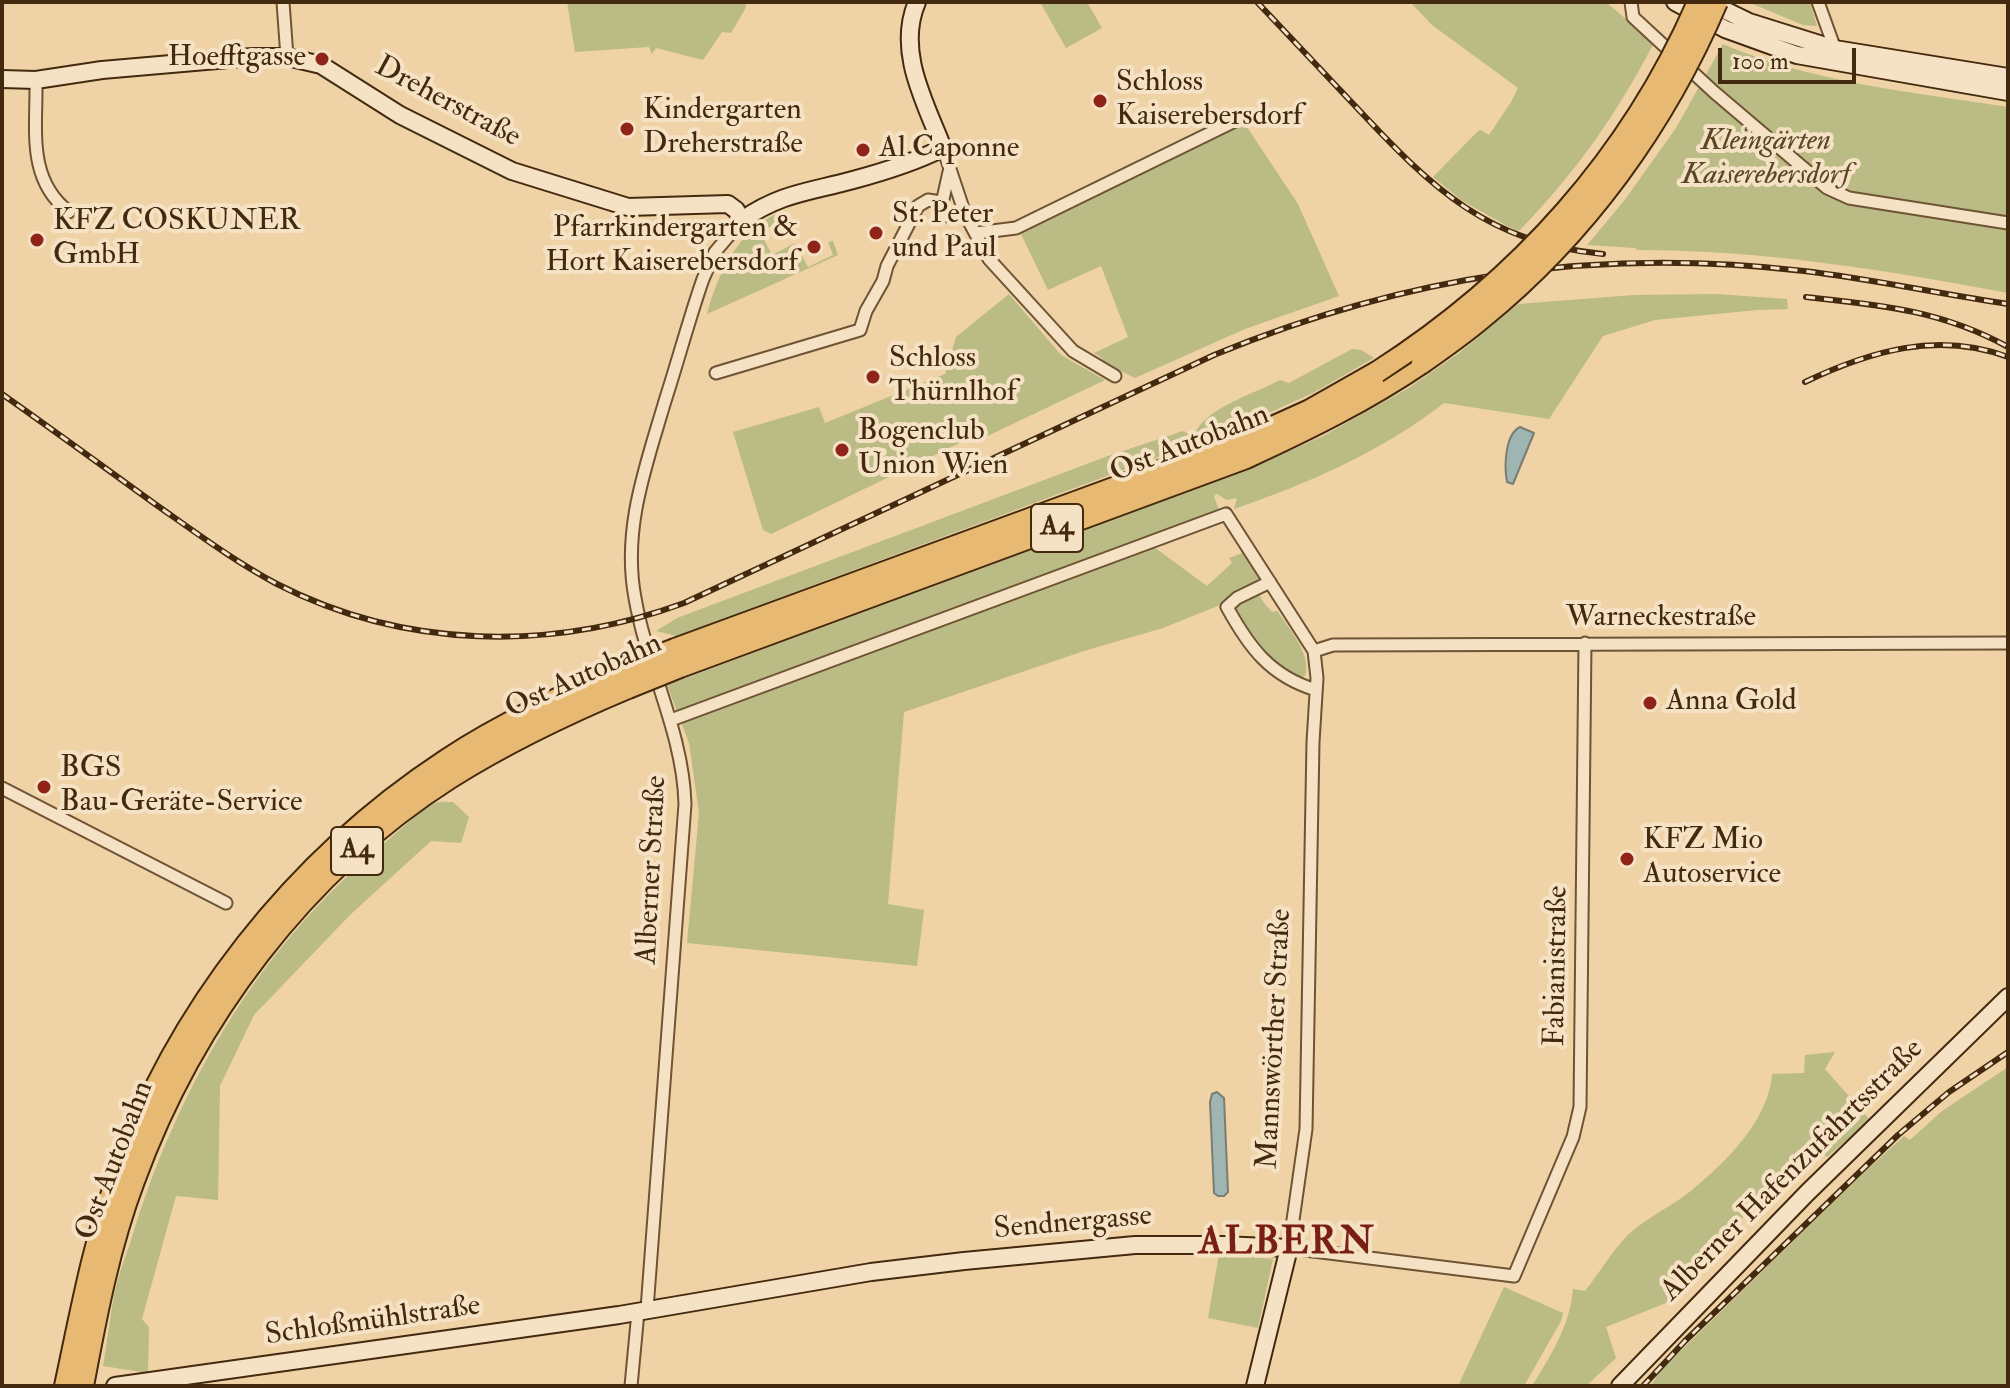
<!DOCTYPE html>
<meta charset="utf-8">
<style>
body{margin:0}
#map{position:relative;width:2010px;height:1388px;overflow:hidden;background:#efd2a5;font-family:"IM FELL Double Pica",serif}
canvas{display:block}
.frame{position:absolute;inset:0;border:4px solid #43290e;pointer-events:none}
.scale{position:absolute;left:1718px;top:48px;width:138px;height:36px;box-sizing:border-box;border:4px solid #43290e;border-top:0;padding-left:10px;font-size:24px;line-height:28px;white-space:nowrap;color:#43290e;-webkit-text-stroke:6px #f5e2c4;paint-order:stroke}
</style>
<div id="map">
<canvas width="2010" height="1388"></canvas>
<div class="frame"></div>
<div class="scale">100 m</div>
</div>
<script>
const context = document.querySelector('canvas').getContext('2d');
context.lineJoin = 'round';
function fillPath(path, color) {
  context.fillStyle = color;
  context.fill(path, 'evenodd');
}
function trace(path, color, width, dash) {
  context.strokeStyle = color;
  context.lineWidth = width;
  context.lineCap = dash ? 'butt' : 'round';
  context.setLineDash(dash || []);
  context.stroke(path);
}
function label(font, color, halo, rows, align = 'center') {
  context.font = font + ' "IM FELL Double Pica",serif';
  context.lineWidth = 8;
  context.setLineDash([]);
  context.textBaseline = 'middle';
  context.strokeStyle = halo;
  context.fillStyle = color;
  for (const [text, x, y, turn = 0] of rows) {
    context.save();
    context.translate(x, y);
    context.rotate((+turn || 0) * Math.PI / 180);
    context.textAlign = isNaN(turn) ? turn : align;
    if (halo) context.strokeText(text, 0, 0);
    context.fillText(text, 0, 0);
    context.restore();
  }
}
const green = new Path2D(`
 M567,2h180l-2,7 -14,24 -9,-1 -19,28 -47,-12 -4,6 -3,-7 -74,5z
 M1040,2h47l15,26 -36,20z
 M1410,2h196l48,41c-38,72 -77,128 -134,187l-4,1 -55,-31 -28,-23 45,-46 3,-1 8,5 22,-33 7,-14 -86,-63z
 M1748,2h62l7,24 -14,-1z
 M1723,44c90,39 189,48 285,63v186c-123,-23 -245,-43 -371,-43l-2,-2 -48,-3 37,-44 52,-73z
 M1243,121l55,83 41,92 -94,33 -110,49 -35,-17 2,-3 -8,-5 34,-16 -27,-71 -53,24 -29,-60z
 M778,213l5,7 -23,12 12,23 23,-12 6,9 -6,3 -7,-2 -3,9 9,3 3,-7 5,-2 6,11 25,-12 -5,-13 5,-1 5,14 -131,59c11,-41 30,-82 71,-101z
 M1009,294l52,61 44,25 -128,61 -3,-5 -203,98 -8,-4 -30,-98 86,-25 6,16 120,-49 11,-37z
 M1716,294l71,5 1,10 -31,1 -102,10 -52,16 -54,83 -105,-16c-61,48 -137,81 -210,106l3,-11 -10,2 -10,-6 -3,2 6,17 -66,34 53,39 25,-23 -3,-5 16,-6 16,26c-7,16 1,22 11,34l5,-1c12,17 35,44 28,65l-6,2 -29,-17 -45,-58 -62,25 -79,23 -180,61 -16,192 36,6 -7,56 -230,-23 12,-130 -10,-70 -22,-58 575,-213 81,-36 84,-47 52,-36 59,-49 116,-9z
 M1352,349l9,1 13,8 -61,35 -82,37 -555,206 -20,-5 21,-13 431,-162 75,-25 8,4 3,-1c15,-28 58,-39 86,-54l9,3z
 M453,802l16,15 -8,26 -30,-2 -81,74 -96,100 -34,71 -2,114 -42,-4 -34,123 7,8 -1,46 -45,-7c4,-24 7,-48 11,-71 4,-20 12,-39 18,-58 44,-144 122,-282 237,-380 14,-12 52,-48 66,-54 5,-2 13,-1 18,-1z
 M1835,1052l-10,17 45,51 -43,37 -12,-9 -20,18 -3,8 -32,27 -63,60 -25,13 4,25 -70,28 10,31 -30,28h-54c19,-31 38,-60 41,-97l12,2c15,-18 32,-49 51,-63 18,-14 39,-24 56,-38 34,-28 77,-70 80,-116l32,-1 1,-18z
 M2008,1067v319h-358l13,-18 197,-192 44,-40 6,4 32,-29z
 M1219,1254l54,5 -15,69 -50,-10z
 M1504,1287l59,26 -2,8 -37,65h-66z`);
const water = new Path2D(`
 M1520,427l14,6 -21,51 -6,-2c-3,-16 -2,-48 13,-55z
 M1217,1092l7,6 4,94 -4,4h-6l-4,-3 -4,-91 2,-8z`);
const street = new Path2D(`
 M283,2l4,55
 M1631,2l2,15 81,75 113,96 22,10 159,25
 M1818,2l17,47
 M36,80c1,48 -10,99 33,132
 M943,148l22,66 24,45 84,92 42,25
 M949,172l-8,36 7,8 17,-2
 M976,233l40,-5 223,-109
 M716,373l144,-43 6,-19 17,-30 4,-15 31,-60 10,-6 13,2
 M1270,582l-33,16 -10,9c22,40 43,69 89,83
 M1314,651l19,-6 675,-2
 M671,720l555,-206 88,137 3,27 -4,64 -7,387 -17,119 225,28 59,-139 7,-30 5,-464
 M2,788l224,115
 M647,1309l38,-505c-2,-72 -38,-136 -50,-206 -13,-69 11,-132 30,-197 13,-40 24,-82 38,-122l12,-27 27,-32
 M631,1386l7,-74`);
const secondary = new Path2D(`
 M1675,2l50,27 72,26 211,37
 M1708,2l41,20 86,27 173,28
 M2,79l34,1 66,-10 150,-13h35l34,8 79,50 112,56 116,36 100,-3 8,6 6,10c39,-27 67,-28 111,-40 30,-8 62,-18 90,-32 -18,-46 -47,-97 -26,-146
 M115,1386l504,-71 252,-43 93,-11 171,-16h88l66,3 -34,138
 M1620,1386l187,-193 201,-196`);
const highway = new Path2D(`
 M675,649l564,-207 71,-32 67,-38
 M680,667l566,-209c61,-28 120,-57 176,-95
 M65,1386c15,-69 27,-138 51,-205 59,-170 179,-322 330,-421 56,-37 116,-64 177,-91
 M83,1386c13,-69 26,-139 51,-205 59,-162 170,-310 316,-403 57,-36 116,-64 178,-90`);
const rail = new Path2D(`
 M1257,2c34,36 67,71 101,107 75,80 130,134 245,145
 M1806,297c74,8 135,13 202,50
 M1805,382c65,-31 132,-51 203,-25
 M2,394c51,36 102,73 153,110 40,28 79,57 122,80 127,65 274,68 407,19l530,-248c194,-80 381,-108 590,-84 68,8 136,23 204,33
 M1643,1386l42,-45 213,-206 51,-43 59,-40`);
const highwayBridge = new Path2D(`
 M1422,363c20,-14 40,-28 59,-44 104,-84 184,-195 236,-317
 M1377,372c142,-91 254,-215 321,-370
 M623,669l52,-20
 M628,688l52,-21`);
const markers = [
 [322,59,8,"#8f2418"],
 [1100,101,8,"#8f2418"],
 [627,129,8,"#8f2418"],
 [863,150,8,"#8f2418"],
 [876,233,8,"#8f2418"],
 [37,240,8,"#8f2418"],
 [814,247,8,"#8f2418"],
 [873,377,8,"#8f2418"],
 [842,450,8,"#8f2418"],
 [1650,703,8,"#8f2418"],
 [44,787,8,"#8f2418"],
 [1627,859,8,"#8f2418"]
];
const shields = [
 [1057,528,52],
 [357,851,52]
];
const shieldNames = [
 ["A4",1057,528],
 ["A4",357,851]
];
const poiNames = [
 ["Hoefftgasse",306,59,"right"],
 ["Schloss",1116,84],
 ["Kaiserebersdorf",1116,118],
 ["Kindergarten",643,112],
 ["Dreherstraße",643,146],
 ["Al Caponne",879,150],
 ["St. Peter",892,216],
 ["und Paul",892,250],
 ["KFZ COSKUNER",53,223],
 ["GmbH",53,257],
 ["Pfarrkindergarten &",798,230,"right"],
 ["Hort Kaiserebersdorf",798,264,"right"],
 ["Schloss",889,360],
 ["Thürnlhof",889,394],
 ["Bogenclub",858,433],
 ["Union Wien",858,467],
 ["Anna Gold",1666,703],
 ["BGS",60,770],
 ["Bau-Geräte-Service",60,804],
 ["KFZ Mio",1643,842],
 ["Autoservice",1643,876]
];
const streetNames = [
 ["Dreherstraße",447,103,28],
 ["Ost Autobahn",1190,445,-21],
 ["Warneckestraße",1661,619],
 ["Ost Autobahn",584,677,-24],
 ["Alberner Straße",653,870,-87],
 ["Fabianistraße",1558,966,-89],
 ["Mannswörther Straße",1276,1039,-87],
 ["Ost Autobahn",116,1161,-69],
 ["Alberner Hafenzufahrtsstraße",1793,1171,-45],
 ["Sendnergasse",1073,1224,-5],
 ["Schloßmühlstraße",373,1322,-8]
];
const parkNames = [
 ["Kleingärten",1766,143],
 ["Kaiserebersdorf",1766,177]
];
const districtNames = [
 ["ALBERN",1287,1245]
];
fillPath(green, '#bbbb85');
fillPath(water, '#9fb5b2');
trace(water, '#7a7d70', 2);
trace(street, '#6e5334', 15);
trace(secondary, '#43290e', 20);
trace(highway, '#43290e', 24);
trace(street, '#f5e2c4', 11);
trace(secondary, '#f5e2c4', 16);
trace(highway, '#e8b972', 20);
trace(rail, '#43290e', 6);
trace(rail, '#f5e2c4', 3, [9]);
trace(highwayBridge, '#43290e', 24, []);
trace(highwayBridge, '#e8b972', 20);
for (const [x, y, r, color] of markers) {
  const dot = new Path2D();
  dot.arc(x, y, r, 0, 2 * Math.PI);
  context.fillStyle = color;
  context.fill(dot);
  trace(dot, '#f5e2c4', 3);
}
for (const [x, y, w] of shields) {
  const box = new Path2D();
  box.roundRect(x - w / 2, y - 24, w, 48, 6);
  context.fillStyle = '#f5e2c4';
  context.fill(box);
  trace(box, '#43290e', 2);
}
label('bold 28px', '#43290e', null, shieldNames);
label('30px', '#43290e', '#f5e2c4', poiNames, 'left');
label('30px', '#43290e', '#f5e2c4', streetNames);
label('italic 30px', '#5b4626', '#f5e2c4', parkNames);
context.letterSpacing = '2px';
label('bold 38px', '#7a1f14', '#f5e2c4', districtNames);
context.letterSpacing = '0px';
</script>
